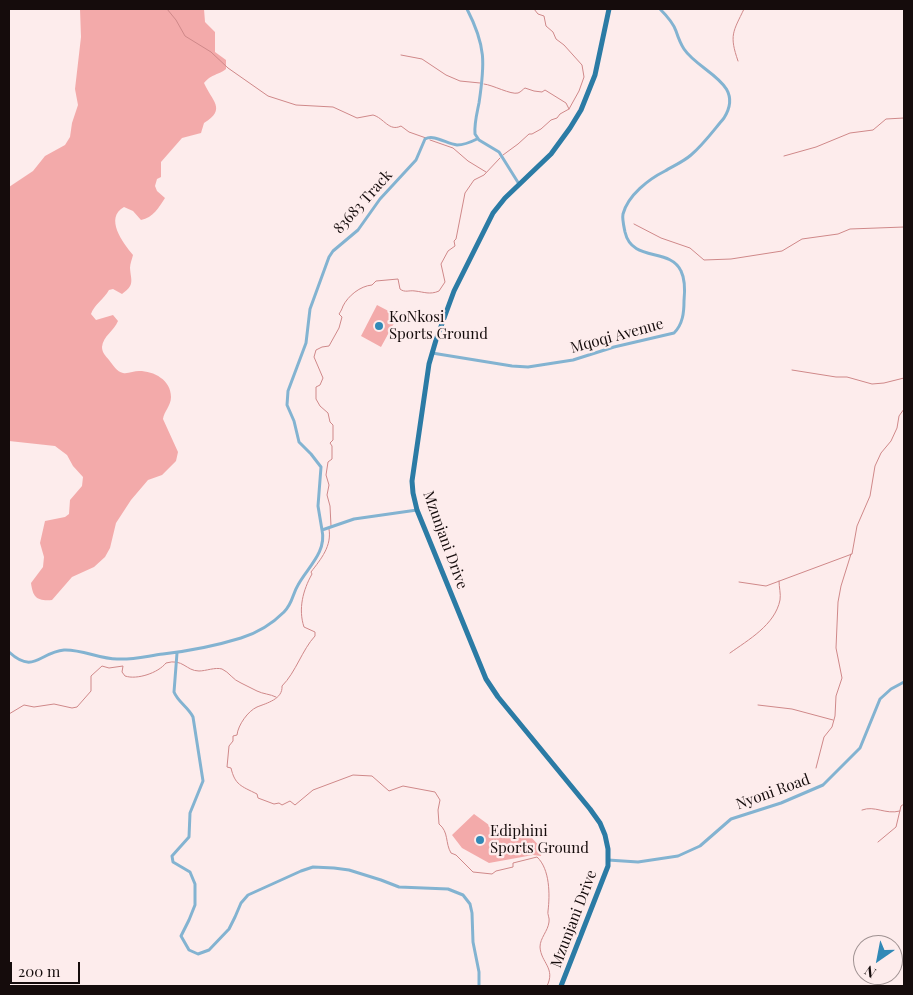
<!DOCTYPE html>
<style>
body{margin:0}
#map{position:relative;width:913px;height:995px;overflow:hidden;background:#fdecec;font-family:"Playfair Display",serif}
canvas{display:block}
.frame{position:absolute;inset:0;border:10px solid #150c0c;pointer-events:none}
.north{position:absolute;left:853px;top:935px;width:50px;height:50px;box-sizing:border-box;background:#fdecec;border:1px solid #a09292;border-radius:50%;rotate:213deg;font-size:14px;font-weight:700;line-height:20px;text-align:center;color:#150c0c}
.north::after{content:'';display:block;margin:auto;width:18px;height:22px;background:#3189b7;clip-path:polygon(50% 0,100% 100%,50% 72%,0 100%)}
.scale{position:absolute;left:10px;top:962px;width:70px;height:22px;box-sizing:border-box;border:2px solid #150c0c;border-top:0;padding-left:6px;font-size:15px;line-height:18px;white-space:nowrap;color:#150c0c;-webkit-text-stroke:4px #fdecec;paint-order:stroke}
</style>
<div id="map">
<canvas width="913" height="995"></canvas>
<div class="frame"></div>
<div class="north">N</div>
<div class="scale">200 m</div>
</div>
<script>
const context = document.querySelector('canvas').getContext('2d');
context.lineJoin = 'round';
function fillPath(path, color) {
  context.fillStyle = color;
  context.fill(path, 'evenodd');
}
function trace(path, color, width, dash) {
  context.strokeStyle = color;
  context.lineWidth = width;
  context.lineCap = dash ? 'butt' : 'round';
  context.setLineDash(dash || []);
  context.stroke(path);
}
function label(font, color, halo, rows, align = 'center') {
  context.font = font + ' "Playfair Display",serif';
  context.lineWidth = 4.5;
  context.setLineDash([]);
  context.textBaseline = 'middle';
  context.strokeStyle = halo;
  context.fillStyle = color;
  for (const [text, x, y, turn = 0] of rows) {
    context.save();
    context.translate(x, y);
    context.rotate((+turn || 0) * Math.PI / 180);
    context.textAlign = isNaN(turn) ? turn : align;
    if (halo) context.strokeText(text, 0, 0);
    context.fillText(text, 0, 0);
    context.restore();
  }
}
const green = new Path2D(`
 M80,9h124l1,13 10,10v20l11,8v9c-9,7 -13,4 -22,14 8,18 23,26 0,40l-3,10 -19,5 -21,24v15l-4,2 -2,7 2,5 8,7c-6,9 -12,20 -24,22l-8,-9 -9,-4c-20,11 -1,36 9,48 -1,4 -3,9 -3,13 1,13 5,17 -8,26l-9,-5 -4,1c-5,9 -15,15 -18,24l5,6 17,-5 5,6c-4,10 -15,15 -16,26 0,6 4,9 7,13 4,5 8,12 14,13 5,1 11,-2 16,-2 15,0 32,9 32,26 0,9 -7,14 -8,22l15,33 -2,9 -14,14 -14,5 -17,20 -15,23 -6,25 -5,9 -11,10 -22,10 -20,23c-15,1 -19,-2 -21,-17l12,-16 1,-10 -4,-14 5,-22 20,-4 4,-3 1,-14 12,-14 1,-9 -10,-11 -6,-11 -12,-9 -46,-5v-254l24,-16 12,-15 20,-11 5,-8 2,-14 6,-18 -3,-16 6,-52z
 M377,305l21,11 -17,31 -20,-11z
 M474,814l30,22c7,0 12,-6 16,-11l22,24 -1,7 -8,-1 -44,8 -27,-15 -10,-13z`);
const stream = new Path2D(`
 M167,9l9,11 9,16 26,16 17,16 40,28 28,9 37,2 24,11 16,-3c11,3 16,17 28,11l8,6 17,6
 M401,55l21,4 24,16 14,6 20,2
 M738,61c-9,-26 -5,-29 6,-52
 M484,84c9,1 27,11 34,9 3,-1 5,-4 7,-5l9,3 8,1 3,-2 21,13 3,6
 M430,140l23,8 15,13 18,11
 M503,155l15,-11 11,-10h3l9,-5 10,-9 6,-2 3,-4 9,-5 10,-18 5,-14 -2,-12 -18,-20 -8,-6 -3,-7 -7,-6 -2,-10 -6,-2 -4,-5
 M784,156l32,-9 34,-14 23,-3 13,-11 18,-1
 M634,224l27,14 29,10 14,12 27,-1 51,-8 20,-12 36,-5 12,-5 54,-2
 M792,370l44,7h11l25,7 12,-1 20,-5
 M331,526l-1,-20 -3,-11 2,-10 -3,-10 2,-13 4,-3v-13l-2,-3 3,-3v-15l-3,-3 -2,-9 -8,-7 -4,-7v-12l4,-2 3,-7 -9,-21 2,-7 6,-3 7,-1 10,-18 3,-11 -3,-3c2,-3 3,-5 4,-8 5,-10 17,-20 29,-21l4,-4 22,-2 2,10c5,4 9,1 15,2 9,1 15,4 24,0l6,-9 -4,-18 7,-13 7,-5 -1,-5 2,-2 9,-46 9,-13 10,-5 16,-17
 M329,529c3,17 -8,30 -18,43l1,2c-9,16 -14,35 -8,53l11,5v4c-13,14 -19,36 -33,50 1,13 -15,17 -25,21 -9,4 -19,18 -20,28l-4,1v5l-4,5 -2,21 4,1c4,17 10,18 26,26l1,4 16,6 5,-1 3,2 8,-4 5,4 18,-15 40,-15 19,1 17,15 14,-5 32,6 5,8 -2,10 1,14c10,8 6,19 12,29l5,2 17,17 19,2 4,-3 17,-4v-4l24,-6c13,12 13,38 11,54 -1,3 2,7 1,11 -1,9 -9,16 -9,25 1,16 16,21 7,39
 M739,582l27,4 86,-32 5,-28 13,-30 5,-30 6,-13 10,-12 6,-13 2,-12 5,-7
 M730,653c18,-13 45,-28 50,-53 1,-6 -1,-13 -1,-19
 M758,705l34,4 41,11
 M9,714l15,-9 10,2 20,-3 18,4 5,-1 14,-16v-15l11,-10 7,2 14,-2 -1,6 3,4c12,4 33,-3 41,-13 17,-5 20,8 33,8 7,0 16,-4 23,-2 7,3 11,11 19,14 5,3 11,5 16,8 6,3 13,3 19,6
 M816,768l8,-31 8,-10 3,-11 1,-20 6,-18 -6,-30 2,-46 3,-16 10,-32
 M862,810c13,-5 23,5 38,1
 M878,842l18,-15 5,-21 3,-2`);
const minor = new Path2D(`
 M467,9c19,37 18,54 12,94 -2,10 -5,21 -4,31l4,6 20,12 20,32
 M432,353l80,13 16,1 45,-7 41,-13 60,-14c9,-9 10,-21 10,-32 1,-10 1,-22 -3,-30 -11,-24 -49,-8 -56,-39 -1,-5 -3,-13 -2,-18 5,-19 26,-35 42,-43 8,-5 18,-9 26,-16 12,-10 22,-24 33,-37 22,-35 -25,-46 -40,-69 -4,-6 -6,-12 -8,-18 -3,-9 -10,-16 -16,-22
 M322,530l-4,-24 3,-39 -10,-13 -12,-12 -5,-21 -7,-16 1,-14 18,-48 4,-34 19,-52 4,-6 25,-21 22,-31 36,-39 9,-21c9,-5 22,5 32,6 7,0 14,-3 20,-6
 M9,652c25,23 31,0 55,-2 17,-1 36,9 53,9 16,1 30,-3 46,-5 26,-3 52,-8 78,-16 16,-5 31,-14 43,-26 9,-9 8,-17 14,-27 9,-17 29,-33 24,-55l32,-11 63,-9
 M177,653l-3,39c4,10 14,15 19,25l10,64 -13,32 -1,24 -17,19 1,6 17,10 5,12v21l-6,15 -8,16 8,14 9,4 11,-4 20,-21 6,-12 6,-14 7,-8 53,-24 12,-4 21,1 15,2 32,10 18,7 49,2 15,6 7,9 2,9 1,29 6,30v14
 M608,860l30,2 40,-6 22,-10 31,-27 50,-16 42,-18 37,-37 20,-49 11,-10 13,-7`);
const major = new Path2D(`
 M561,986l47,-120v-17l-3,-14 -5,-12 -10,-14 -92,-112 -12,-18 -69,-169 -4,-17 -1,-12 17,-117 7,-24 18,-49 39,-78 12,-15 46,-44 19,-26 11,-18 14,-35 14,-66`);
const markers = [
 [379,326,5,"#3189b7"],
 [480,840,5,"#3189b7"]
];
const streetNames = [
 ["83683 Track",363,202,-48],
 ["Mqoqi Avenue",617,336,-15],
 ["Mzunjani Drive",445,540,70],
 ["Nyoni Road",773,792,-20],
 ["Mzunjani Drive",574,919,-69]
];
const poiNames = [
 ["KoNkosi",389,317],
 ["Sports Ground",389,334],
 ["Ediphini",490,831],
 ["Sports Ground",490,848]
];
fillPath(green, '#f3aaaa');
trace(stream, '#cf8889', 1);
trace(minor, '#83b3d1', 3);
trace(major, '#2b7ba5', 5);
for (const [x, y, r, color] of markers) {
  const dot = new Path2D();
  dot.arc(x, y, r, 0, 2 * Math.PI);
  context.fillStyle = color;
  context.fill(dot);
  trace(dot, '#fdecec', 2);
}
label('15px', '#150c0c', '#fdecec', streetNames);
label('15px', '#150c0c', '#fdecec', poiNames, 'left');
</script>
